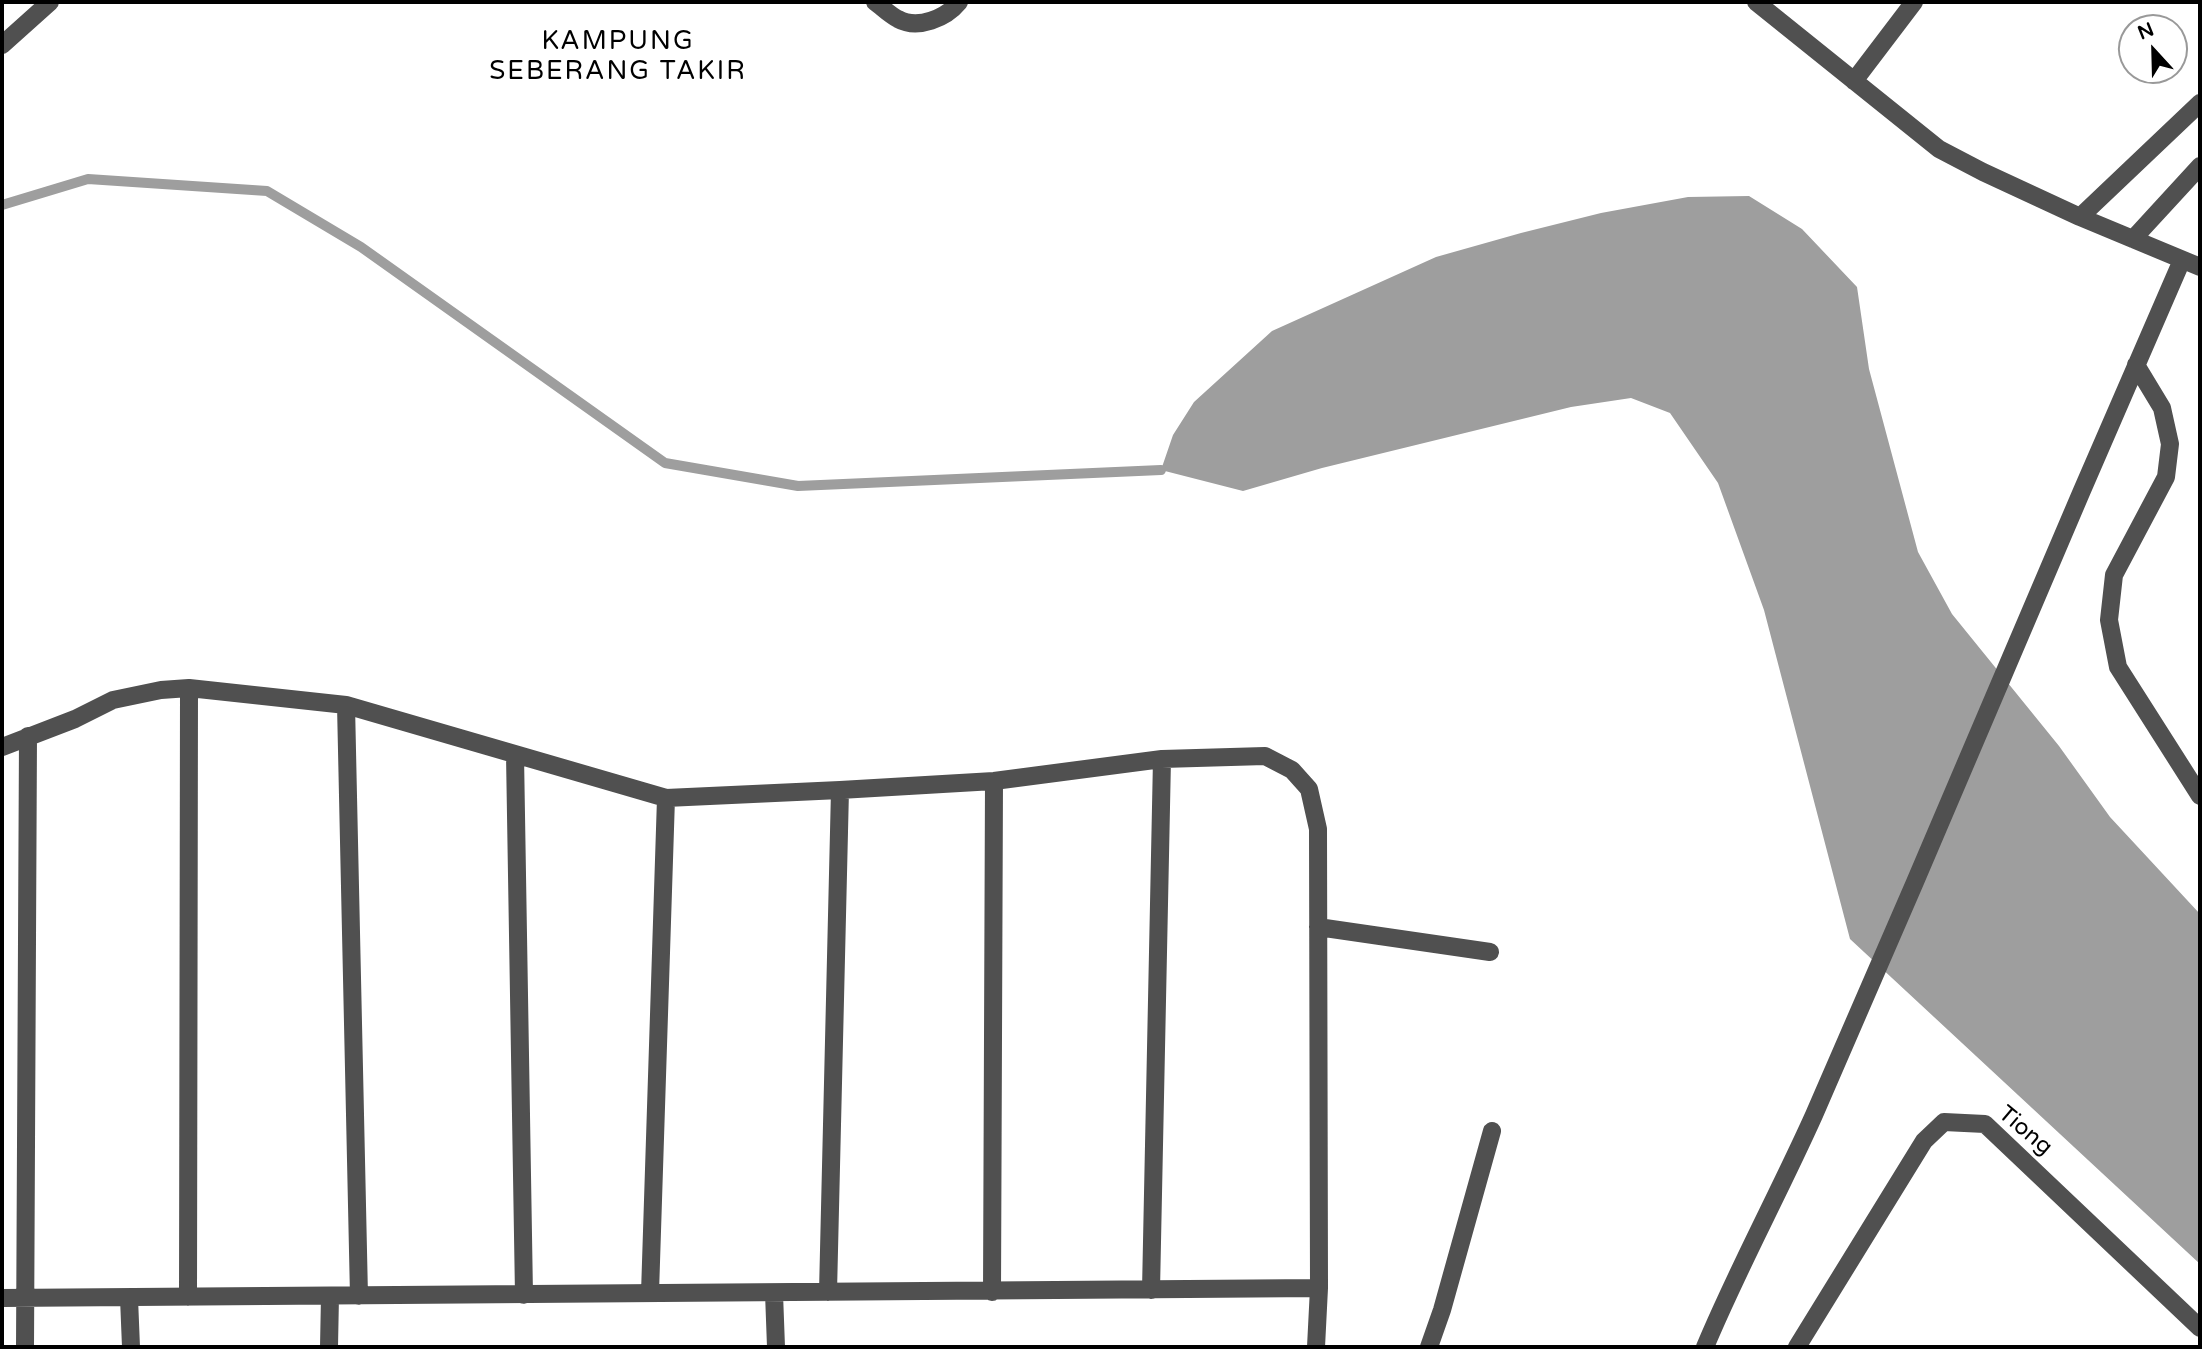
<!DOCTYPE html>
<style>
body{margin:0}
#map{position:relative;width:2202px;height:1349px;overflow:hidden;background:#fff;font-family:"Varela Round",sans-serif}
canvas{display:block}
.frame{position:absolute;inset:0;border:4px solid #000;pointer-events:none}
.north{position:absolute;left:2118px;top:14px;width:70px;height:70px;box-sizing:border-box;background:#fff;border:2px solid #999;border-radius:50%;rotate:338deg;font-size:19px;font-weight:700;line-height:28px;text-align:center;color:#000}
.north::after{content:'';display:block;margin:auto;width:24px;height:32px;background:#000;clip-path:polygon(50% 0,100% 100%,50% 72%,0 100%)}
</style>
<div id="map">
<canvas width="2202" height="1349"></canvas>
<div class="frame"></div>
<div class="north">N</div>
</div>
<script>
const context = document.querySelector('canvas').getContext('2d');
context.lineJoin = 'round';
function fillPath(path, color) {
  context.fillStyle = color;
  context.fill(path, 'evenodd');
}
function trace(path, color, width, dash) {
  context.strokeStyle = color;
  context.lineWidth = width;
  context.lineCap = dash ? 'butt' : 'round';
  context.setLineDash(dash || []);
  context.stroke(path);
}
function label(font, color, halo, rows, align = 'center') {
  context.font = font + ' "Varela Round",sans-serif';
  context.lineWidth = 6;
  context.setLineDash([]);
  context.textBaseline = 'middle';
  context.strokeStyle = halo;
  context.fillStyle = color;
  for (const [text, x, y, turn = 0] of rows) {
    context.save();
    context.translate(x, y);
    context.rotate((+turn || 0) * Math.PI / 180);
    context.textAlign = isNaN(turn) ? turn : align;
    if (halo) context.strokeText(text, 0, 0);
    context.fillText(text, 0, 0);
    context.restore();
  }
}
const water = new Path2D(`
 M1749,196l53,33 55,58 12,82 49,183 34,62 107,132 51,71 90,97v350l-350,-325 -86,-329 -46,-127 -48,-70 -39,-15 -60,9 -249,61 -79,23 -82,-21 12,-35 21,-33 78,-71 164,-74 85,-24 80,-20 87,-16z`);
const stream = new Path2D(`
 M2,205l86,-26 179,12 94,56 304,216 133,23 363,-16`);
const minor = new Path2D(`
 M875,2c7,5 15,13 23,17 20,11 48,-1 61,-17
 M1756,2l183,147 44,23 97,45 120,50
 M2,45l48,-43
 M1854,81l60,-79
 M2080,217l120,-114
 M2133,239l67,-73
 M2136,365l26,43 8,36 -4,33 -52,98 -5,45 9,47 82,129
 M346,705l13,591
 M2,747l73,-28 38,-19 48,-10 28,-2 157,17 320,93 174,-8 154,-9 168,-22 103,-3 27,14 17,19 9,40 1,459 -3,59
 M515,755l9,540
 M1318,927l172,25
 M1151,1290l11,-531
 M828,1292l12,-502
 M992,1292l2,-511
 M650,1293l16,-495
 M774,1293l2,54
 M188,1297l1,-609
 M2,1298l1317,-10
 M129,1298l2,49
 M25,1347l3,-611
 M329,1347l1,-51
 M1429,1347l13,-37 50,-179
 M1705,1347c33,-79 74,-154 109,-232 125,-284 243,-571 368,-855
 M1797,1347l127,-206 20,-19 41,2 215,204`);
const streetNames = [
 ["Tiong",2025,1131,40]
];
const quarterNames = [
 ["KAMPUNG",618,42],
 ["SEBERANG TAKIR",618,72]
];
fillPath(water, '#9e9e9e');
trace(stream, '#9e9e9e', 10);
trace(minor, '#505050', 18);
label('23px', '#000', '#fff', streetNames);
context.letterSpacing = '2px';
label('26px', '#000', '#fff', quarterNames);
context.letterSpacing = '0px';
</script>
